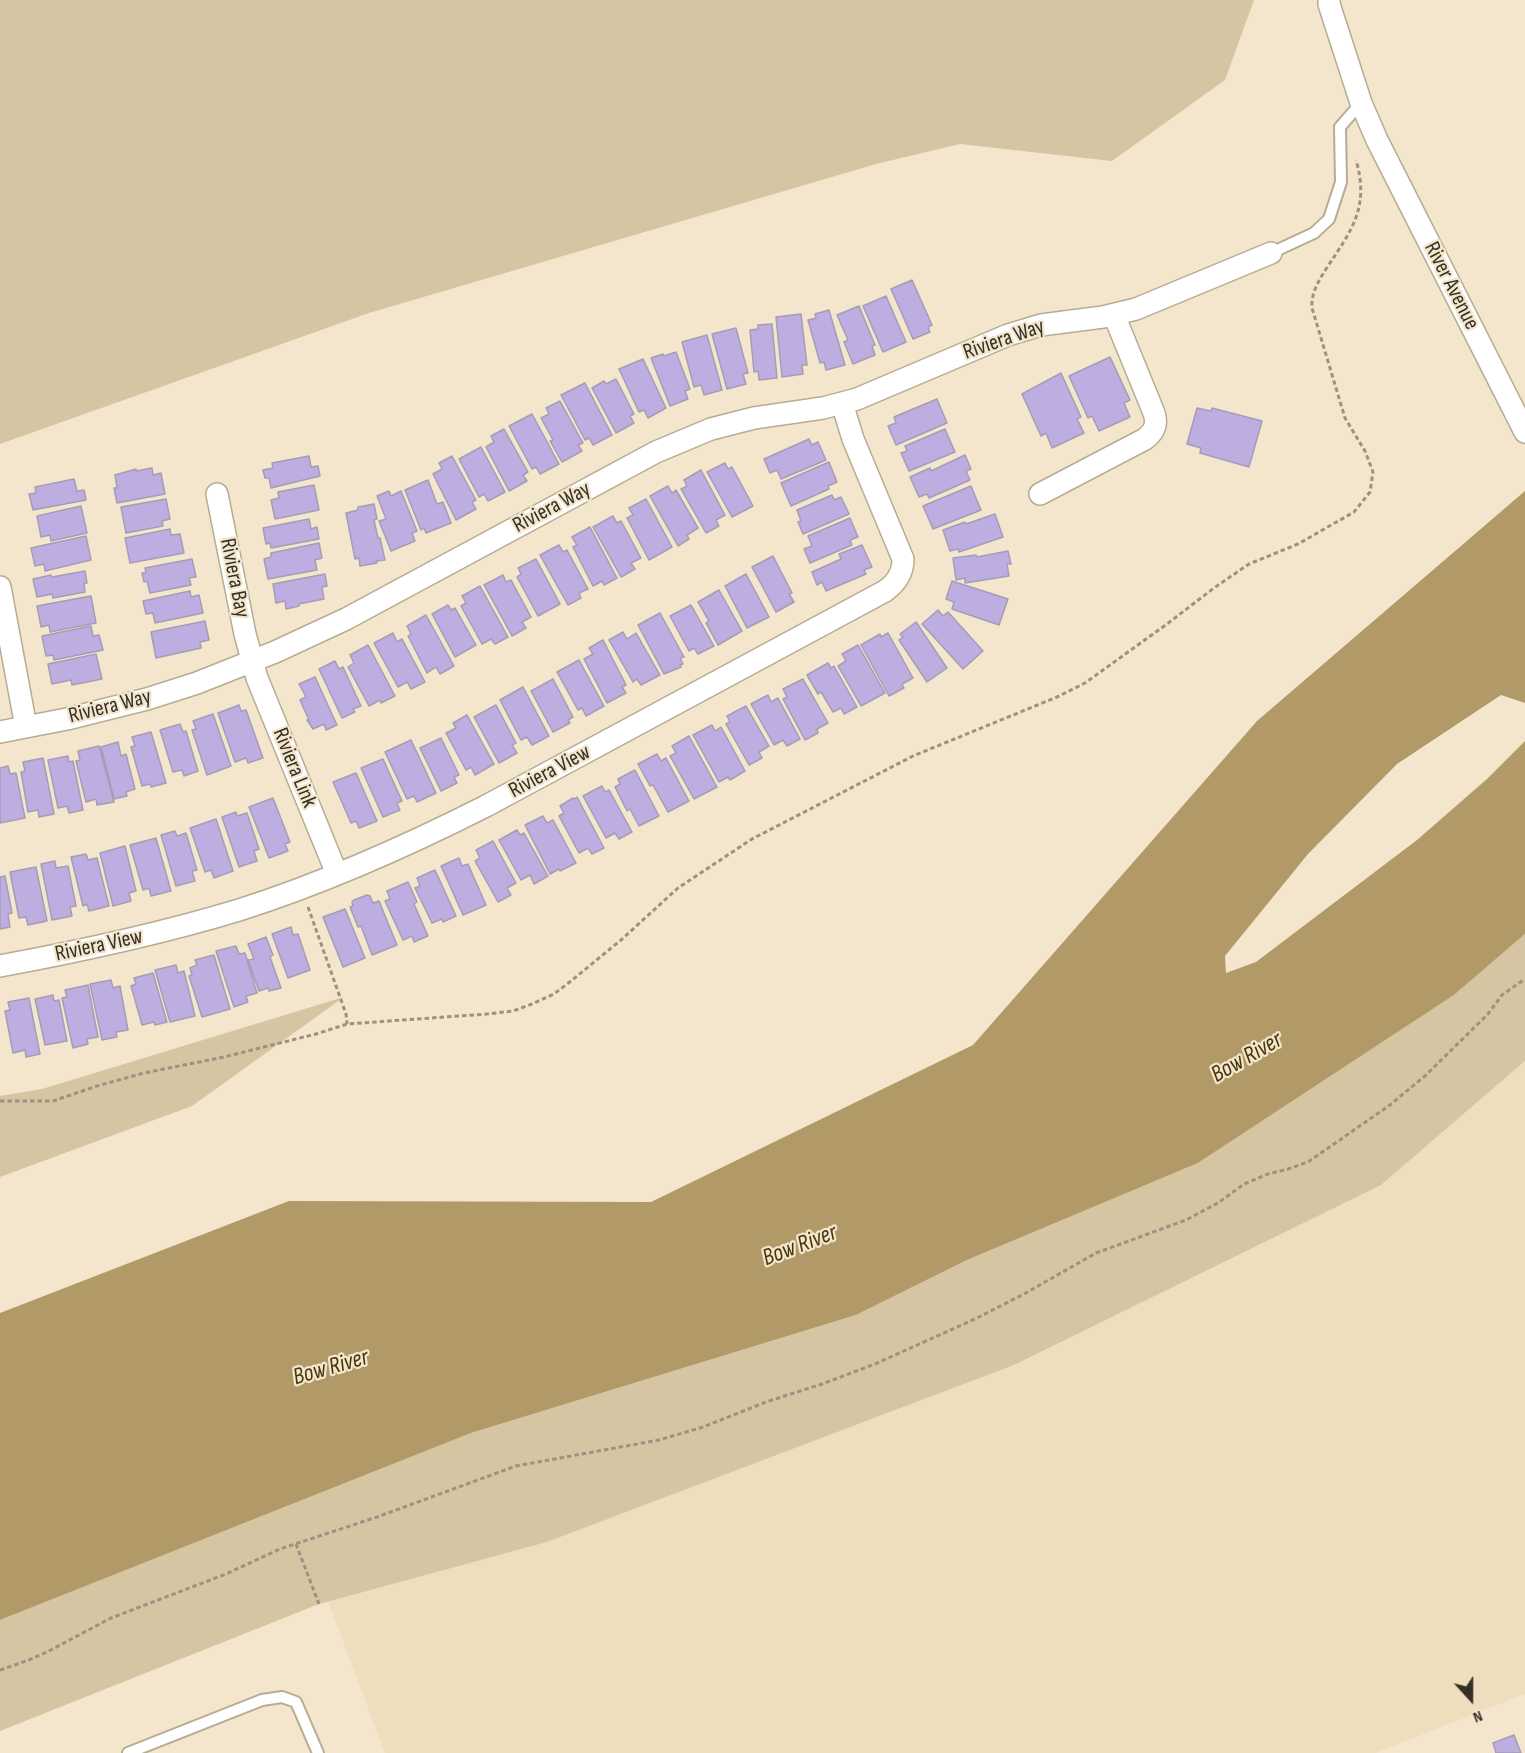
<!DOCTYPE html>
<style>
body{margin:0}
#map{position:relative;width:1525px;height:1753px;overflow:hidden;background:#f3e6cd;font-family:"Sofia Sans Condensed",sans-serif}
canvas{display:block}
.north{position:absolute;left:1441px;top:1669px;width:60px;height:60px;-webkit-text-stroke:4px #f3e6cd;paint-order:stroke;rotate:159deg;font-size:16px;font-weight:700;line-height:24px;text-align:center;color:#343026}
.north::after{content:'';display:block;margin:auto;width:21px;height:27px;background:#343026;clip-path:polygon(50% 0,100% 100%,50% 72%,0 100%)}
</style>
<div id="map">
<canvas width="1525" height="1753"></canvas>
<div class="north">N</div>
</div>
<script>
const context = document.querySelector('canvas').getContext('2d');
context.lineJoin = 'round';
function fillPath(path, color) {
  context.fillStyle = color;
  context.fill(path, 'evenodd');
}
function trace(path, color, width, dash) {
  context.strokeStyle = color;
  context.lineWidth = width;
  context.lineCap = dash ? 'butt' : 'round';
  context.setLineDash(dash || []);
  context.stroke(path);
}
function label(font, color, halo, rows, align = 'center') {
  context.font = font + ' "Sofia Sans Condensed",sans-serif';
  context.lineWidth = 4.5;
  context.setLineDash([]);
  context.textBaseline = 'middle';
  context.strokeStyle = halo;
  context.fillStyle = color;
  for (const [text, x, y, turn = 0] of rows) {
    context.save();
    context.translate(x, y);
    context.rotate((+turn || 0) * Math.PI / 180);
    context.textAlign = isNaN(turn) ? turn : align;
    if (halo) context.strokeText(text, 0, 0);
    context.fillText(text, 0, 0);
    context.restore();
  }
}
const built = new Path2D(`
 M1525,1061v633l-150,59h-990l-57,-152 219,-59 467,-177 367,-180z`);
const green = new Path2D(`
 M0,0h1254l-29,80 -113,81 -152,-17 -84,20 -507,149 -369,131z
 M1525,934v127l-144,124 -367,180 -467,177 -228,62 -319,127v-111l471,-187 385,-118 111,-55 231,-97 256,-168z
 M344,997l-152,109 -192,71v-81l42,-7z`);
const water = new Path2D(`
 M1525,491v212l-24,-8 -104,69 -89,90 -83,102 1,17 30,-11 161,-122 70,-61 38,-38v193l-71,61 -256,168 -231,97 -111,55 -385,118 -471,187v-307l289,-112 362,1 322,-157 284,-324z`);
const building = new Path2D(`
 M912,280l20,45 -4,2 2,5 -17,7 -22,-50z
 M886,296l20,46 -23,10 -20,-46z
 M859,306l16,39 -3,1 3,9 -22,9 -9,-22 4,-2 -11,-25z
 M829,310l16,55 -19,5 -2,-8 -4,1 -12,-43 8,-2 -1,-4z
 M801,314l6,51h-5l1,9 -21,3 -6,-60z
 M772,324l5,54 -18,2 -1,-9 -4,1 -4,-42 8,-1v-4z
 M736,328l12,45 -5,1 3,10 -19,5 -15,-55z
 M707,335l15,55 -18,5 -3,-10 -7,2 -12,-45z
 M676,352l14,37 -5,2 3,8 -18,7 -19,-48 12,-4 1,2z
 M1110,357l20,43 -6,3 6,14 -31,14 -7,-15 -4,2 -19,-42z
 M643,359l23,49 -18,10 -4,-8 -5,2 -20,-43z
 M1061,373l20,44 -4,2 7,14 -32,15 -6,-15 -5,3 -19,-42z
 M616,379l18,35 -4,2 4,7 -18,10 -24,-45 12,-7 2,3z
 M585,383l27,52 -19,10 -4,-7 -4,2 -24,-45z
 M937,399l10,24 -51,22 -8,-19 8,-3 -2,-6z
 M560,401l23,42 -5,2 4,6 -20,11 -12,-21 3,-1 -12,-22 8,-4 -3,-6z
 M1197,408l14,3 1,-3 50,13 -13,46 -49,-14 1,-5 -14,-4z
 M532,414l27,50 -19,10 -4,-7 -4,2 -23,-43z
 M504,429l24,43 -5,3 4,6 -18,10 -23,-44 8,-5 -3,-6z
 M945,429l10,23 -46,19 -8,-18 6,-2 -2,-5z
 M809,439l3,6 6,-3 8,18 -45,19 -4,-9 -7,3 -6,-14z
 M481,447l24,45 -17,9 -4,-7 -5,3 -20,-38z
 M965,455l6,14 -5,2 4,9 -41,18 -2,-4 -8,3 -9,-20 20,-9 1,3z
 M309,456l2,11 7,-1 2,10 -49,12 -2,-10h-4l-2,-8 10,-2 -1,-5z
 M452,456l24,44 -4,2 4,7 -20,11 -23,-46 9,-5 -3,-6z
 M829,462l8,20 -9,4 1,3 -38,17 -10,-23z
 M725,463l3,6 4,-2 21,39 -21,11 -25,-45z
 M152,468l1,7 8,-2 4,21 -48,9 -3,-15h3l-2,-13 21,-6v2z
 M701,470l24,45 -9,5 3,6 -13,7 -25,-44 6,-3 -3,-6z
 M74,479l3,12 7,-1 2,10 -53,10 -4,-16 7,-1 -1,-6z
 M428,480l9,24 6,-2 8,21 -25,10 -2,-5 -3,2 -16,-40z
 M314,485l5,25 -44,9 -4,-19 8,-2 -1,-6z
 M668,486l4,7 4,-3 22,38 -11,7 2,4 -11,7 -28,-50z
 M971,486l10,24 -48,19 -10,-23z
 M389,491l2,5 10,-5 16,40 -5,2 3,8 -24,10 -12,-30 7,-2 -9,-23z
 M832,495l2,5 7,-3 8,17 -46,20 -5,-12 3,-1 -4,-11z
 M166,499l4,20 -8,2 1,5 -37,7 -5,-26z
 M646,499l26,48 -23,13 -22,-42 6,-3 -4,-7z
 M374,504l3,15 -3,1 4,18h2l5,22 -9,1 1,2 -17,3 -1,-8 -4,1 -9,-46 12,-3v-3z
 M81,506l6,27 -36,8 -1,-6 -9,2 -4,-21z
 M995,514l8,23 -44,15 -1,-3 -8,2 -7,-21 22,-8 1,2z
 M613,516l4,7 4,-2 20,37 -10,5 4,6 -14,8 -28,-50z
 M850,518l8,19 -8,3 2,5 -42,18 -6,-14 8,-3 -4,-10z
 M309,519l2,10 6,-2 2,12 -48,9 -1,-5 -4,1 -3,-16z
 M590,527l27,51 -13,7 -2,-4 -9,5 -20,-39 4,-2 -5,-8z
 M170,529l1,6 9,-1 4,19 -54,10 -5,-25z
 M86,536l5,24 -46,11 -1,-7 -9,2 -4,-18z
 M319,543l3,15 -7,2 2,10 -49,9 -4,-20 7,-2v-4z
 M559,545l4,7 4,-2 21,39 -9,4 2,5 -13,7 -28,-50z
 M862,545l10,22 -8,3 2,4 -40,17 -4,-9 -5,3 -5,-13 29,-13 -2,-5z
 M1008,551l3,13h-4l2,12 -44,7v-5l-9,2 -3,-22 23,-3 1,2z
 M773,556l19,37 -3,1 5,8 -18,10 -24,-45z
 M192,559l4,18 -7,1 2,7 -41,8 -3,-12 -3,1 -2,-9h4l-1,-5z
 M536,559l24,45 -22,12 -21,-39 4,-3 -3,-6z
 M85,571l2,12h-3l1,9 -32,6 -1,-4 -15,3 -4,-18 18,-4 1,2z
 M325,574l2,12 -5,1 2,12 -25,5v2l-13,3 -1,-8 -9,2 -3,-19z
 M746,574l23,43 -22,11 -22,-42z
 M503,575l3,7 5,-2 20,37 -9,5 4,6 -14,8 -28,-51z
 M952,581l56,18 -9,26 -47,-16 2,-7 -8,-3z
 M480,586l28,51 -13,7 -4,-5 -9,5 -21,-38 5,-3 -4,-7z
 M719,590l23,41 -24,14 -12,-22 3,-2 -11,-19z
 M190,591l1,6 8,-2 4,18 -48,10 -2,-10 -7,1 -3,-13z
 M91,596l5,27 -46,9 -1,-7 -8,2 -4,-21z
 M448,605l3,5 4,-2 21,37 -21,12 -23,-43z
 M691,605l23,41 -16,8 -4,-6 -5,3 -19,-35z
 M938,610l5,6 5,-4 35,39 -20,18 -41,-45z
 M660,613l24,44 -4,1 3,6 -3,1 1,2 -17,7 -26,-49z
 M426,615l28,51 -14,8 -4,-7 -9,6 -19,-37 3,-2 -4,-8z
 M205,621l4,19 -9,2 1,6 -45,10 -5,-26z
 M916,622l31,46 -20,14 -28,-42 4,-3 -3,-3z
 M91,626l2,10 6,-1 4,15 -49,10 -1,-5 -7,1 -4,-20z
 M623,632l4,7 9,-6 24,42 -19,10 -4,-6 -4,3 -24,-42z
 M393,633l4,9 5,-3 23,43 -14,7 -4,-7 -9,5 -24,-44z
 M888,633l25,45 -11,6 2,4 -15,8 -28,-51 19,-11 1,3z
 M603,640l23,45 -4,2 4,6 -19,10 -23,-44 9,-5 -4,-6z
 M368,645l27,51 -14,7 -1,-3 -11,6 -21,-39 6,-4 -4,-8z
 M858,645l27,48 -24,13 -23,-40 8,-5 -4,-7z
 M96,654l6,25 -30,6 -1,-5 -19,4 -4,-20z
 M579,660l25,46 -18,10 -4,-8 -4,2 -21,-38z
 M335,661l4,8 4,-2 18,39 -8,3 2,3 -13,6 -23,-49z
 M828,663l3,5 3,-2 23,41 -13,7 -3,-6 -8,4 -12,-20 -3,2 -11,-19z
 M315,677l22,48 -11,5 -2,-6 -11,5 -6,-9h2l-9,-20 6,-3 -7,-13z
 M553,679l20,38 -5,3 2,3 -17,9 -22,-41z
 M803,679l25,44 -11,6 1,4 -13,7 -22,-41 4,-2 -4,-8z
 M523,687l26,49 -17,9 -5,-8 -6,3 -21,-40z
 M768,695l3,7 7,-4 22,41 -13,7 -4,-6 -9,5 -23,-41z
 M239,705l2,6 5,-1 17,48 -15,5 -2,-5 -11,4 -17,-49z
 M496,705l20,38 -4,2 5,8 -18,10 -25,-46z
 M746,706l23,40 -10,6 3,6 -13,7 -23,-41 4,-2 -3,-6z
 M213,714l18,52 -24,9 -15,-45 4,-1 -3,-8z
 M467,715l27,49 -19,11 -4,-8 -5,3 -20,-37 10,-5 -3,-5z
 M180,724l3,8 3,-1 12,40 -14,5 -2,-6 -9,2 -13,-42z
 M712,725l3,6 6,-4 24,44 -15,9 -2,-3 -9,5 -26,-47z
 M151,732l15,51 -15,4 -1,-3 -8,2 -11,-39 4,-1 -3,-9z
 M689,736l28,51 -23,12 -24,-43 6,-3 -4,-7z
 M441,738l18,37 -5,2 3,6 -16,8 -21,-43z
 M411,740l25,53 -19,9 -3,-6 -7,3 -22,-47z
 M118,742l3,14 5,-2 9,35 -9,3 1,4 -13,3 -13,-52z
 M99,746l15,56 -17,3 -1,-6 -10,3 -10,-41 4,-1 -2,-9z
 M657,754l4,7 5,-3 23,43 -21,11 -15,-27 -3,1 -12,-22z
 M68,756l1,6 4,-1 10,49 -14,3 -2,-7 -9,2 -10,-48z
 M43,758l11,56 -15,3 -1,-7 -10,2 -7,-40 4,-1 -2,-9z
 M383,759l19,42 -5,2 3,7 -17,7 -22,-49z
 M8,766l2,8 6,-1 9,45 -25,5v-55z
 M635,770l24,46 -20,10 -9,-17 -3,2 -12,-24 5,-3 -2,-5z
 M356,773l21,48 -18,7 -3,-7 -5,2 -18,-41z
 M602,786l3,6 4,-2 23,42 -13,7 -4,-6 -9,5 -23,-42z
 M577,797l27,51 -12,6 -4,-6 -9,5 -20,-37 5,-3 -4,-7 13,-8 1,1z
 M273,798l17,44 -5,2 3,7 -19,7 -20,-51z
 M236,812l1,4 10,-3 12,36 -5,2 3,10 -18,6 -17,-50z
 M543,816l4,7 6,-3 23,43 -16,8 -1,-2 -9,5 -25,-49z
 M216,819l17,52 -19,7 -3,-8 -6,2 -15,-44z
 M517,830l3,5 4,-2 24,43 -14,8 -4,-9 -9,5 -22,-40z
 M175,831l2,5 9,-3 11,37 -5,1 3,10 -19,5 -15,-51z
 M156,838l15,53 -20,5 -2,-8 -6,2 -13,-45z
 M493,841l23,42 -9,5 4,7 -13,7 -23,-41 5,-3 -4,-8z
 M125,846l11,45 -7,2 2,8 -18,5 -13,-53z
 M86,854l2,6 9,-2 12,48 -20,5 -2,-7 -4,2 -12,-49z
 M459,858l3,8 6,-2 18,41 -23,10 -22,-49z
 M55,861l1,7 12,-2 8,40 -6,1 2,9 -20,4 -11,-56z
 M36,867l11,54 -19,4 -2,-8 -7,1 -9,-46z
 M435,870l21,46 -13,6 -1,-3 -10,4 -17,-35 5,-2 -3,-8z
 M5,876l7,37 -4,1 2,13 -10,2v-52z
 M408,882l9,20 -3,2 14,32 -14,6 -2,-6 -9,4 -18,-39 5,-2 -3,-8z
 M367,895l3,1 3,7 6,-2 18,44 -25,10 -11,-29 -3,1 -8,-20 3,-1 -1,-4 2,-2z
 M345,909l20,49 -22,9 -20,-50z
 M291,927l2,8 5,-1 12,36 -22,8 -16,-44z
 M266,937l7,18 -3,2 11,31 -12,3 -1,-3 -9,3 -11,-31 6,-1 -6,-15z
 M236,946l3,8 6,-1 12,40 -11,3 2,6 -14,5 -18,-56z
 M214,955l16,54 -28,8 -13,-41 3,-1 -2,-7 7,-3 -2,-5z
 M176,965l2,8 6,-2 11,45 -25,6 -15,-52z
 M153,973l14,49 -12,3 -1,-3 -12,3 -11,-39 5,-2 -2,-6z
 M111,980l2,8 7,-2 8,44 -12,2 1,5 -15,3 -12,-56z
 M88,985l10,52 -11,2 1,5 -15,4 -11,-50 5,-1 -2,-7z
 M53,995l1,6 5,-1 8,41 -22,4 -10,-46z
 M29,998l11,56 -14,3 -1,-7 -12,3 -8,-42 5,-1 -2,-8z
 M1514,1735l7,18h-25l-3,-10z`);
const path = new Path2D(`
 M308,907l38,107 1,10
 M0,1101h53l44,-15 47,-13 80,-16 92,-23 31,-10 140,-10 26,-3 19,-7 22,-10 17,-13 50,-41 57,-52 74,-49 161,-83 144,-59 28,-14 82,-59 47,-36 35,-24 49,-20 56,-32 16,-20 3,-20 -8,-21 -20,-33 -33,-110c-1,-15 6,-26 14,-39 25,-38 44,-61 30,-109
 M296,1544l23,60
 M0,1670l29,-10 18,-8 64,-34 115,-44 54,-25 97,-32 139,-51 143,-26 44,-13 63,-25 56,-18 53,-20 100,-45 49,-25 72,-41 90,-33 32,-17 26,-19 24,-10 20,-5 20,-7 82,-57 36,-30 62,-61 14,-19 23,-16`);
const service = new Path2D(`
 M1271,253l43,-20 15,-14 12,-37 -1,-55 21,-24
 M128,1753l134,-53 20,-3 14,5 22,51`);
const minor = new Path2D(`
 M1329,0v4l32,99 16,37 148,292
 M217,494l28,140 12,44 80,196
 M1040,494l105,-55c9,-7 13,-14 9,-26l-40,-98
 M0,587l26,140
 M0,732l67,-13 80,-20 50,-16 78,-31 71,-33 310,-167 55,-23 43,-11 69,-10 34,-9 151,-64 33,-10 62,-8 33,-8 135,-56
 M0,966c81,-15 160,-32 239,-56 85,-27 168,-64 247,-104l399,-215c11,-8 18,-17 18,-32l-50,-120 -11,-36`);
const streetNames = [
 ["River Avenue",1451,286,63],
 ["Riviera Way",1004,340,-19],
 ["Riviera Way",552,508,-28],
 ["Riviera Bay",234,578,79],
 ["Riviera Way",110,707,-14],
 ["Riviera Link",294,768,68],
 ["Riviera View",550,772,-28],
 ["Riviera View",99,946,-12]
];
const waterNames = [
 ["Bow River",1247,1058,-30],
 ["Bow River",800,1246,-21],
 ["Bow River",331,1368,-16]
];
fillPath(built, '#eedebd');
fillPath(green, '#d5c5a3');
fillPath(water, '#b29a68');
fillPath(building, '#bdade0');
trace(building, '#a49db5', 1.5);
trace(service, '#b7ac93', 14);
trace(minor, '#b7ac93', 24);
trace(path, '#9b9280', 3, [4.5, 3]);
trace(service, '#fff', 10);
trace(minor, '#fff', 21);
label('22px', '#343026', '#f3e6cd', streetNames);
label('italic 24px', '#47360b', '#f3e6cd', waterNames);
</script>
